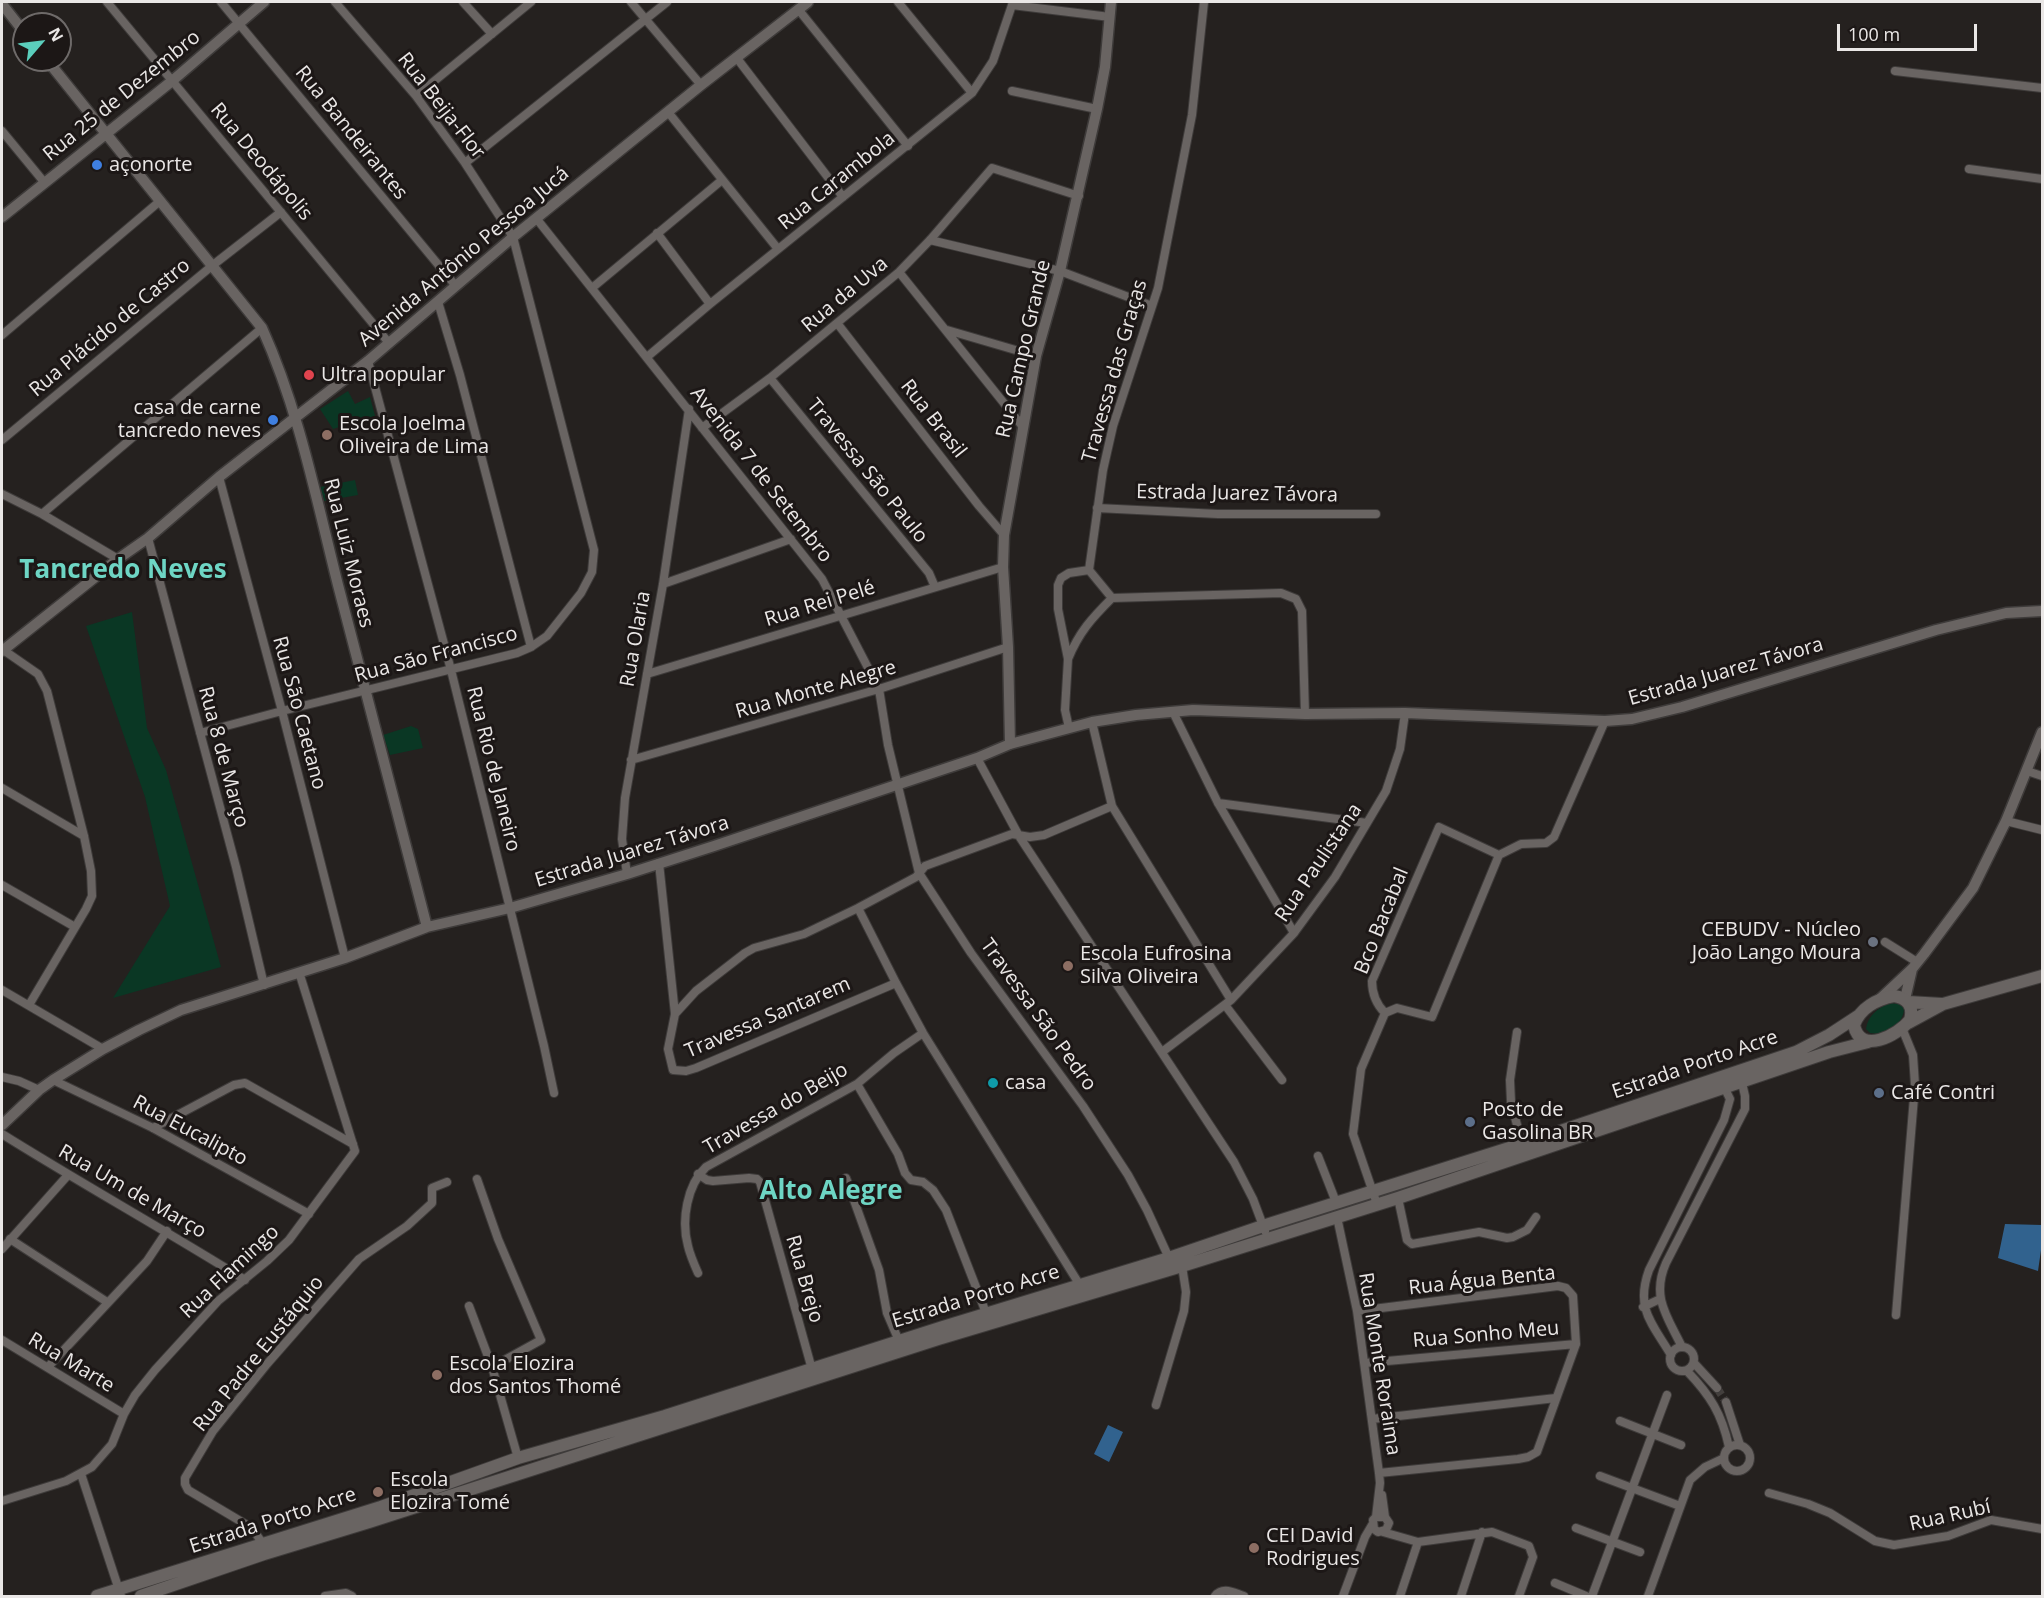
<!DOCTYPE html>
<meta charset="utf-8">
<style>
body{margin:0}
#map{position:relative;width:2044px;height:1598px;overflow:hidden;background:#25211f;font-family:"Open Sans",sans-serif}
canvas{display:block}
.frame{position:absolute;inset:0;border:3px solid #eae7e6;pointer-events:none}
.north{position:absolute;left:12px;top:12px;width:60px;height:60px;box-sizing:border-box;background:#1c1716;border:2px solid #6e6a69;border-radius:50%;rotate:62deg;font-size:16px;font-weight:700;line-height:24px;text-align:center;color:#eae7e6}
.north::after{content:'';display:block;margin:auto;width:21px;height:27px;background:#5bcebc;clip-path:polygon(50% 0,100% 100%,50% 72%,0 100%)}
.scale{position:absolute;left:1837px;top:24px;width:140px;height:27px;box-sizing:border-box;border:3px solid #eae7e6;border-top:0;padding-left:8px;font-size:18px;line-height:21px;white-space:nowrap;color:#eae7e6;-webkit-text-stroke:4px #1c1716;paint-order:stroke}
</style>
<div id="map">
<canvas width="2044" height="1598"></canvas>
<div class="frame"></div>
<div class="north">N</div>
<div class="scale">100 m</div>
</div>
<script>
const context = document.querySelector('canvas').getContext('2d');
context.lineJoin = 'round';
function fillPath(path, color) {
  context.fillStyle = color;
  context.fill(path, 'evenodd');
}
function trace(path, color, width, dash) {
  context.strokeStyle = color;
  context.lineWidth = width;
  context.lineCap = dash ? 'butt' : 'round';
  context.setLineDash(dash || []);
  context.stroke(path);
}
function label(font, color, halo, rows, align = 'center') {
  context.font = font + ' "Open Sans",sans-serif';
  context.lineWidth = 6;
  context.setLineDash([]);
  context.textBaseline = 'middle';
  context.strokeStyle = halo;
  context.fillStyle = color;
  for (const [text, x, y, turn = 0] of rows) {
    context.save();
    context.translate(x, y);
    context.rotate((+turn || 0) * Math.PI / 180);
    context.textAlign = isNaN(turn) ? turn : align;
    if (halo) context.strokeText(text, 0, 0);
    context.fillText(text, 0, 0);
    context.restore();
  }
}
const green = new Path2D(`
 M348,391l7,13 15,-7 5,19 -42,13 -13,-20z
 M355,480l3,15 -34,6 -4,-14z
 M132,612l15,116 19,42 55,197 -108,31 57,-92 -25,-109 -59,-171z
 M411,726l7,3 5,19 -33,7 -7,-20z
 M1890,1003l9,1 5,4c0,17 -19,28 -34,25l-4,-4c2,-14 12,-21 24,-26z`);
const water = new Path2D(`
 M2005,1224l37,1v18l-4,28 -40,-13z
 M1108,1425l15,7 -14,30 -15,-8z`);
const minorTunnel = new Path2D(`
 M1717,1388l9,14`);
const minor = new Path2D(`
 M107,2l282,341
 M221,2l234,283
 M463,2l29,32
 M631,2l70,83
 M898,2l74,91
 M1012,5l98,12
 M798,9l110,137
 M736,57l107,140
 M1895,71l147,17
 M1012,91l85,18
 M416,96l115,-94
 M668,112l110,137
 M2,131l42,51
 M465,163l202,-161
 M1969,169l73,10
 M536,218l286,361 57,110 9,56 31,128 52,80 112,153 45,69 19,35 22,48
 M657,233l53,71
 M930,240l130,31 92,35
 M899,272l124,155
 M592,288l130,-108
 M438,302l22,73 71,272
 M837,323l142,183 25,29
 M947,330l89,26
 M2,335l158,-134
 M647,357l63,-53 262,-211 21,-32 19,-56
 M368,361l83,309 93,376 10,47
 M770,378l159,195 6,14
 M702,428l68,-50 129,-106 31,-32 62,-72 87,28
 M2,440l211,-175 68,-53
 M219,477l63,234 63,247
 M2,494l40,20 76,45
 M1097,508l121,6h158
 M42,514l220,-186
 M148,538l88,329 28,118
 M1089,570l23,28 169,-5 15,6 6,12 3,103
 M663,584l128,-45
 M2,649l36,25 9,17 37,145 7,35 1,25 -6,13 -57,96
 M1068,659c11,-27 24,-41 44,-61
 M647,674l356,-107
 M1173,712l45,91 76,130
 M1092,722l20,84 119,194
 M1069,728l-4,-18 3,-51 -10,-50v-24l3,-7 8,-5 20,-3 14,-100 10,-44 45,-138 34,-173 12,-113
 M200,733l82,-22 235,-58 14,-6 16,-11 34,-43 11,-21 2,-22 -81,-313 -48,-74 -49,-67 -81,-94
 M977,758l42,78 215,326 19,37 12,32
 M631,760l248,-71 129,-42
 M2027,771l15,5
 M2,788l82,48
 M1218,803l149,20
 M2006,821l36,9
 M1499,855l-60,-28 -67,154c0,12 4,23 13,32l12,-5 35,9 67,-162 22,-11 25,-1 8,-6 51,-116
 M659,863l16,151 -7,35 5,21 13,1 10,-3 200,-85
 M627,874l-5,-35 3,-41 38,-214 26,-175
 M2,885l73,42
 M858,908l38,75 27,50 158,254
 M1885,942l32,20
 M2,990l101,59
 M1225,1005l57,75
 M675,1014l21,-23 49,-38 9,-5 50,-14 54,-26 58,-31 9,-11 87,-32 18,3 14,-2 68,-29
 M1517,1032l-7,48 1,22 11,42
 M1162,1052l69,-52 63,-67 41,-56 51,-86 14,-42 5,-36
 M2,1077l17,4 20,9
 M53,1080l100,48 156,86
 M857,1084l41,70 7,19 6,7 12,2 10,8 13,20 42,108
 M153,1128l81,-43 11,-2 108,61
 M2,1134c80,50 163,96 243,146
 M1318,1156l18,46
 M698,1174l9,6 6,1 36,-3 8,1 3,3 53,191
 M846,1178l33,92 8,43 12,28
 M477,1179l21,60 43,101 -49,27
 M1398,1198l9,42 5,4 67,-12 28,6 6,-1 14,-7 9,-13
 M1377,1204l-24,-70 8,-65 24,-56
 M1337,1217l20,94 22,162 1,10 -4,34
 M10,1239l97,63
 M2,1249l66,-74
 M698,1273c-4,-9 -8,-18 -10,-27 -7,-26 -1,-61 18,-79l151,-83 37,-31 29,-20
 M469,1306l23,61 26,91
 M1643,1307l17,-8
 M1357,1311l201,-25 8,2 7,8 3,48 -39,108 -9,5 -10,2 -139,14
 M1896,1315l19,-230 -2,-30 -11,-27
 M2,1340l122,74
 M1670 1359a12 12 0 1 1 24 0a12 12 0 1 1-24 0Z
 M1682,1347c-15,-31 -31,-50 -16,-84l79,-154v-13l-3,-13
 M1671,1355c-19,-32 -36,-46 -22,-85l75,-150 6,-21 -5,-10
 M1365,1363l211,-19
 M1694,1363l23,25
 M48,1367l99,-106 20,-30
 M1687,1371c23,24 35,43 42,76
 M1726,1402l14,43
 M1156,1405l28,-94 2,-19 -4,-26
 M1372,1419l184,-21
 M1620,1421l61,24
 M1724 1458a13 13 0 1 1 26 0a13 13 0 1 1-26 0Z
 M81,1474l40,122
 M1600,1476l80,30
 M1769,1493l39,11 22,9 45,28 19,4 54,-9 43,-16 51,9
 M1382,1495l3,22 4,6 -3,7 -8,2 -4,-3 -1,-9 3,-3h9
 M2,1501l64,-20 26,-14 20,-23 12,-30 11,-19 20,-25 63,-69 49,-40 22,-21 66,-89 -56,-179
 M1576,1528l64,24
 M1383,1532l35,10 74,-10 37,14 4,11 -14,39
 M265,1547l-13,-19 -64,-38 -3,-6v-6l28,-47 54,-67 92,-105 48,-33 25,-23v-15l15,-6
 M1555,1583l31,13
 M325,1596l21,-3 6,3
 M1215,1596c8,-10 19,-3 29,0
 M1343,1596l22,-59 7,-12
 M1400,1596l18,-54
 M1461,1596l21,-64
 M1592,1596l75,-201
 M1648,1596l42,-116 15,-13 19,-9`);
const tertiary = new Path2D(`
 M2,4l22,28
 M47,60l215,268c37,82 54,170 76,257 29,114 59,228 89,342
 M2,217l170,-136 92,-79
 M2,651l116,-92 30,-21 71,-61 149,-116 145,-124 188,-152 107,-83
 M1010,744l-2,-97 -5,-80 1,-32 32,-179 24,-85 37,-162 8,-42 6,-65
 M1905,999l7,-30
 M1879,1000l33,-31 12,-15 49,-66 33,-67 36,-89
 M2,1125l37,-35 14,-10 50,-31 36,-19 42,-20 164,-52 82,-31 83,-19 117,-34 87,-28 263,-88 33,-14 82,-22 44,-7 57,-5 112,4 100,-1 200,8 27,-2 50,-12 254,-77 70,-17 36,-2`);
const secondary = new Path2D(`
 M1894,996c13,2 20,10 16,24 -12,15 -50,36 -56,5 6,-17 23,-26 40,-29z
 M1908,1002l34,2
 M1908,1023l35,-19 99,-28
 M97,1596l284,-89 137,-49 147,-42 278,-89 226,-69 94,-32 259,-82 274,-92 33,-17 29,-19
 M141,1596l123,-42 105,-32 569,-183 244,-73 216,-68 431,-146 39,-10`);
const markers = [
 [97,165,6,"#3f7fe0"],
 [309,375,6,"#e0444e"],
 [273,420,6,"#3f7fe0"],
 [327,435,6,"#8d6e63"],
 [1873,942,6,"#6b7280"],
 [1068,966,6,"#8d6e63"],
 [993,1083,6,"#0f9aa8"],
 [1879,1093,6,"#5c6f8a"],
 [1470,1122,6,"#5c6f8a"],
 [437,1375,6,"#8d6e63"],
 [378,1492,6,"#8d6e63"],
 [1254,1548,6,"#8d6e63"]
];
const streetNames = [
 ["Rua 25 de Dezembro",122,96,-39],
 ["Rua Beija-Flor",441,106,52],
 ["Rua Bandeirantes",351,133,51],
 ["Rua Deodápolis",261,162,50],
 ["Rua Carambola",837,181,-39],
 ["Avenida Antônio Pessoa Jucá",464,257,-40],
 ["Rua da Uva",845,295,-40],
 ["Rua Plácido de Castro",110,328,-40],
 ["Rua Campo Grande",1024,349,-77],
 ["Travessa das Graças",1115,371,-74],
 ["Rua Brasil",933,419,52],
 ["Travessa São Paulo",867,471,51],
 ["Avenida 7 de Setembro",761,475,52],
 ["Estrada Juarez Távora",1237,494,1],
 ["Rua Luiz Moraes",348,553,76],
 ["Rua Rei Pelé",820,604,-17],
 ["Rua Olaria",636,639,-80],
 ["Rua São Francisco",436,655,-15],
 ["Estrada Juarez Távora",1726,672,-16],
 ["Rua Monte Alegre",816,690,-16],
 ["Rua São Caetano",299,713,75],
 ["Rua 8 de Março",223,757,75],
 ["Rua Rio de Janeiro",493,769,76],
 ["Estrada Juarez Távora",632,852,-17],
 ["Rua Paulistana",1319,863,-56],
 ["Bco Bacabal",1382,921,-68],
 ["Travessa São Pedro",1038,1015,54],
 ["Travessa Santarem",768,1018,-23],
 ["Estrada Porto Acre",1695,1065,-19],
 ["Travessa do Beijo",776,1109,-30],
 ["Rua Eucalipto",190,1131,28],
 ["Rua Um de Março",132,1192,30],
 ["Rua Flamingo",230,1272,-43],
 ["Rua Brejo",804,1279,74],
 ["Rua Água Benta",1482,1281,-6],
 ["Estrada Porto Acre",976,1297,-17],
 ["Rua Sonho Meu",1486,1335,-5],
 ["Rua Padre Eustáquio",259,1354,-51],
 ["Rua Marte",71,1363,31],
 ["Rua Monte Roraima",1379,1364,81],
 ["Rua Rubí",1950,1516,-13],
 ["Estrada Porto Acre",273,1521,-18]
];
const poiNames = [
 ["açonorte",109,165],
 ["Ultra popular",321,375],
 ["casa de carne",261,408,"right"],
 ["tancredo neves",261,431,"right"],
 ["Escola Joelma",339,424],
 ["Oliveira de Lima",339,447],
 ["CEBUDV - Núcleo",1861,930,"right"],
 ["João Lango Moura",1861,953,"right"],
 ["Escola Eufrosina",1080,954],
 ["Silva Oliveira",1080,977],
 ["casa",1005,1083],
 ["Café Contri",1891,1093],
 ["Posto de",1482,1110],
 ["Gasolina BR",1482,1133],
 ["Escola Elozira",449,1364],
 ["dos Santos Thomé",449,1387],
 ["Escola",390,1480],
 ["Elozira Tomé",390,1503],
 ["CEI David",1266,1536],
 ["Rodrigues",1266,1559]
];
const districtNames = [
 ["Tancredo Neves",123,571],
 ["Alto Alegre",831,1192]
];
fillPath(green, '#0a3724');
fillPath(water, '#31628e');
trace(minorTunnel, '#433f3d', 8, [8, 4]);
trace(minor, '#3e3b3a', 10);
trace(tertiary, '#3e3b3a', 13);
trace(secondary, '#3e3b3a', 14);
trace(minor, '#696462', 8);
trace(tertiary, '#696462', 10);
trace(secondary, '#696462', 12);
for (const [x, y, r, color] of markers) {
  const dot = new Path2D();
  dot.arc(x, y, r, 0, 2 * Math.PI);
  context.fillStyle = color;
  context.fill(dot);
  trace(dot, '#1c1716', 2);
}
label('20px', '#eae7e6', '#1c1716', streetNames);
label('20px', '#eae7e6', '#1c1716', poiNames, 'left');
label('bold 26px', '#6ed5c4', '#1c1716', districtNames);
</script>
